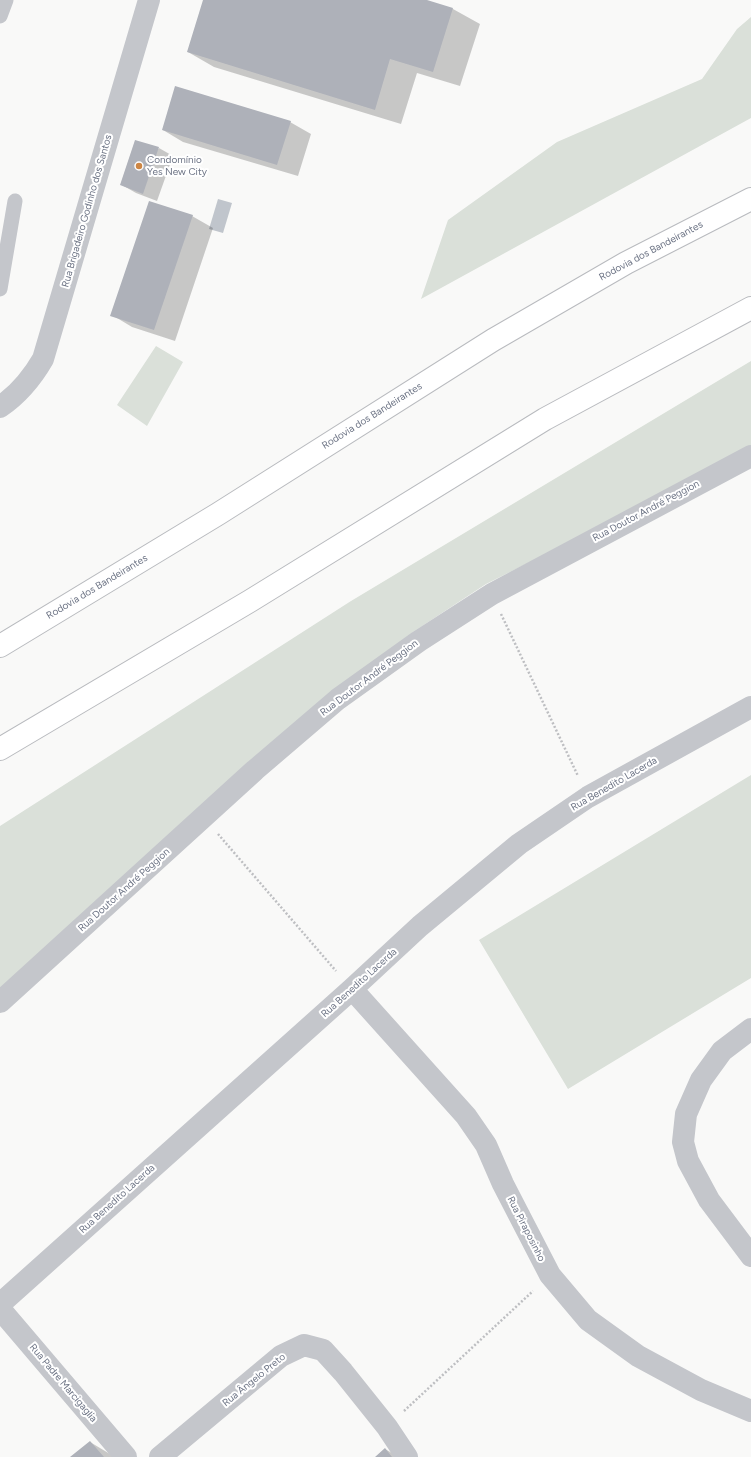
<!DOCTYPE html>
<meta charset="utf-8">
<style>
body{margin:0}
canvas{display:block;background:#f9f9f8}
</style>
<canvas width="751" height="1457"></canvas>
<script>
const context = document.querySelector('canvas').getContext('2d');
context.lineJoin = 'round';
function fillPath(path, color) {
  context.fillStyle = color;
  context.fill(path, 'evenodd');
}
function trace(path, color, width, dash) {
  context.strokeStyle = color;
  context.lineWidth = width;
  context.lineCap = dash ? 'butt' : 'round';
  context.setLineDash(dash || []);
  context.stroke(path);
}
function label(font, color, halo, rows, align = 'center') {
  context.font = font + ' Figtree,sans-serif';
  context.lineWidth = 4;
  context.setLineDash([]);
  context.textBaseline = 'middle';
  context.strokeStyle = halo;
  context.fillStyle = color;
  for (const [text, x, y, turn = 0] of rows) {
    context.save();
    context.translate(x, y);
    context.rotate((+turn || 0) * Math.PI / 180);
    context.textAlign = isNaN(turn) ? turn : align;
    if (halo) context.strokeText(text, 0, 0);
    context.fillText(text, 0, 0);
    context.restore();
  }
}
const green = new Path2D(`
 M751,17v101l-330,181 27,-79 109,-78 145,-63 35,-50z
 M156,346l27,16 -36,64 -30,-21z
 M751,361v87l-71,39 -194,97 -73,48 -413,358v-164l351,-225z
 M751,775v203l-183,111 -89,-149z`);
const water = new Path2D(`
 M218,199l14,4 -9,30 -14,-4z`);
const shadow = new Path2D(`
 M204,0h220l29,9 27,15 -20,62 -43,-13 -16,51 -187,-57 -26,-15z
 M290,122l21,12 -13,42 -115,-34 -20,-12z
 M159,148l14,8 -16,45 -21,-8 -14,-8z
 M192,216l21,12 -38,113 -43,-14 -20,-12z
 M90,1442l20,12 3,3h-41z
 M385,1449l14,8h-22z`);
const building = new Path2D(`
 M203,0h224l26,8 -20,64 -43,-13 -15,51 -188,-58z
 M175,86l116,35 -14,44 -115,-35z
 M135,140l24,7 -16,47 -23,-9z
 M149,201l44,14 -39,115 -44,-14z
 M90,1441l14,16h-34z
 M385,1448l7,9h-17z`);
const path = new Path2D(`
 M501,614l77,162
 M218,834l118,137
 M404,1411l129,-120`);
const lane = new Path2D(`
 M0,16l6,-16
 M0,289l15,-88`);
const street = new Path2D(`
 M0,407c19,-13 32,-29 43,-48l106,-359
 M352,989l114,127 20,29 17,39 47,91 38,45 50,36 63,34 50,21
 M0,1002l255,-232 83,-71 81,-58 73,-47 259,-138
 M751,1029l-29,22 -21,29 -15,34 -3,28 5,19 21,39 42,56
 M0,1304l352,-315 68,-63 99,-82 69,-47 163,-90
 M0,1309l126,148
 M160,1457l121,-101 23,-11 19,5 20,22 44,55 20,30`);
const highway = new Path2D(`
 M0,646l218,-132 275,-174 133,-77 125,-64
 M0,749l250,-148 295,-182 206,-111`);
const markers = [
 [139,166,4,"#cd8644"]
];
const poiNames = [
 ["Condomínio",147,160],
 ["Yes New City",147,172]
];
const streetNames = [
 ["Rua Brigadeiro Godinho dos Santos",87,211,-74],
 ["Rodovia dos Bandeirantes",651,251,-28],
 ["Rodovia dos Bandeirantes",372,416,-32],
 ["Rua Doutor André Peggion",646,511,-28],
 ["Rodovia dos Bandeirantes",97,587,-31],
 ["Rua Doutor André Peggion",369,678,-37],
 ["Rua Benedito Lacerda",614,784,-30],
 ["Rua Doutor André Peggion",124,890,-42],
 ["Rua Benedito Lacerda",359,983,-42],
 ["Rua Benedito Lacerda",117,1199,-42],
 ["Rua Piraposinho",526,1229,63],
 ["Rua Ângelo Preto",254,1380,-39],
 ["Rua Padre Marcigaglia",63,1383,50]
];
fillPath(green, '#dae0d9');
fillPath(water, '#c0c5cc');
fillPath(shadow, '#0003');
fillPath(building, '#aeb1b9');
trace(highway, '#b9bbbf', 24);
trace(path, '#bebfc2', 2.5, [2, 2]);
trace(lane, '#c4c6cb', 15);
trace(street, '#c4c6cb', 22);
trace(highway, '#fff', 22);
for (const [x, y, r, color] of markers) {
  const dot = new Path2D();
  dot.arc(x, y, r, 0, 2 * Math.PI);
  context.fillStyle = color;
  context.fill(dot);
  trace(dot, '#fff', 1.5);
}
label('10px', '#6d7485', '#fff', poiNames, 'left');
label('10px', '#6d7485', '#fff', streetNames);
</script>
